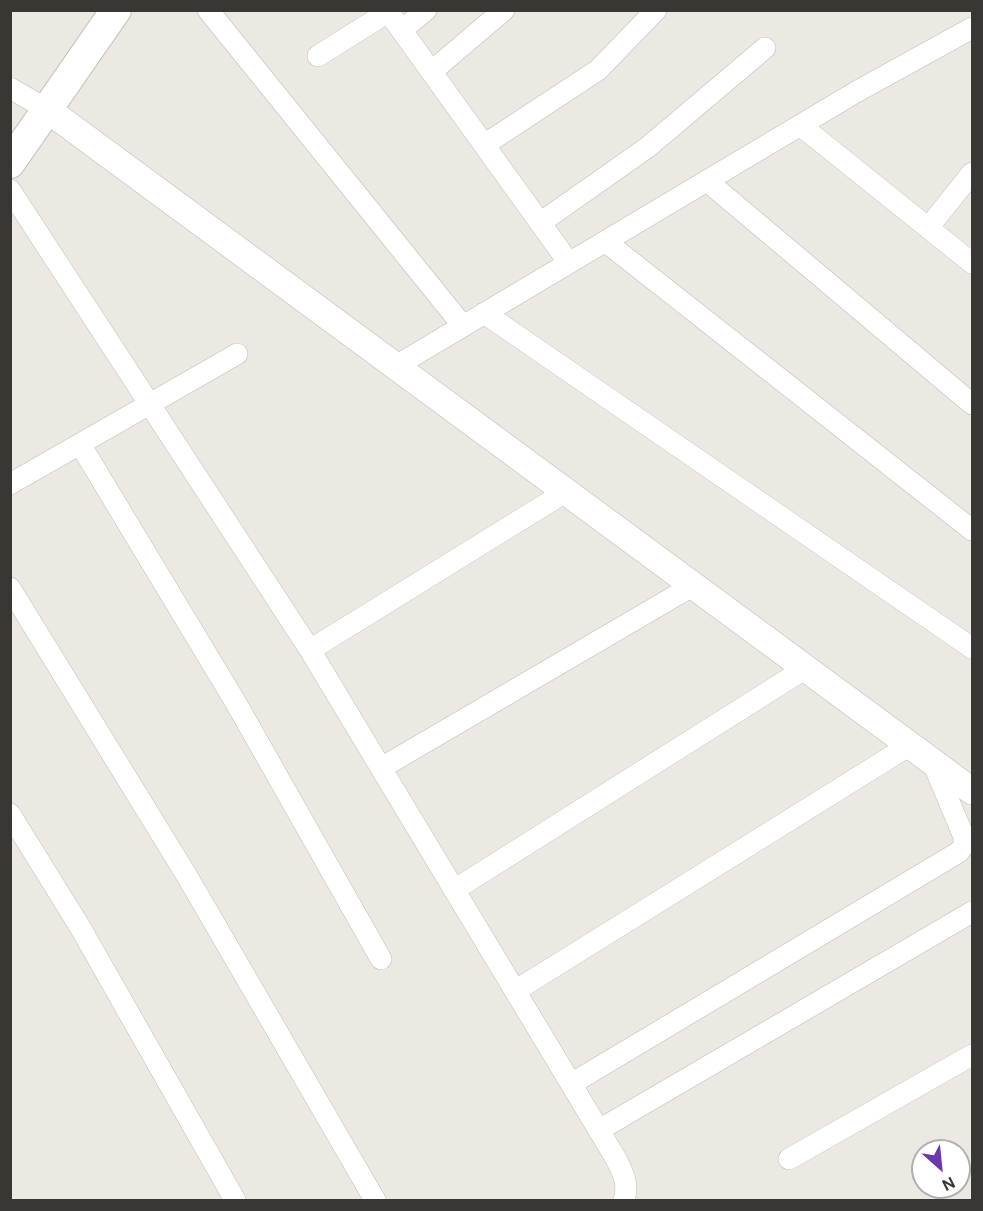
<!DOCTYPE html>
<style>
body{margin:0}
#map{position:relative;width:983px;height:1211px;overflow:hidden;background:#ebe9e2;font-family:"DM Sans",sans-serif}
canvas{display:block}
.frame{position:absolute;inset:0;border:12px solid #383734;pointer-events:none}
.north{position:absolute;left:911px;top:1139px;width:60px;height:60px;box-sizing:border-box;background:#fff;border:2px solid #afafae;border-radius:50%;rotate:153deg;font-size:16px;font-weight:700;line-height:24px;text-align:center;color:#383734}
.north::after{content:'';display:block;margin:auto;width:21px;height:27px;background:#6a39b0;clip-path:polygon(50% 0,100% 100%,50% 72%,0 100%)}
</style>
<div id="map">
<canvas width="983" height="1211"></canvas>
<div class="frame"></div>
<div class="north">N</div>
</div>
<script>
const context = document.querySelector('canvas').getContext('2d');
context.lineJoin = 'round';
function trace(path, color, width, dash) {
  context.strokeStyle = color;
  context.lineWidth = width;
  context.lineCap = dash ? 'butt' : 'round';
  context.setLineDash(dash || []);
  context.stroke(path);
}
const minor = new Path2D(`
 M208,10l255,316
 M387,10l182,253
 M402,30l24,-20
 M318,56l70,-44
 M431,72l73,-62
 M10,88l38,22
 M800,125l172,138
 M484,145l114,-75 58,-60
 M707,181l265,223
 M10,190l300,460 305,507c8,15 14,27 9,43
 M540,223l108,-76 117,-99
 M928,228l44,-55
 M606,242l366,288
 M484,313l488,335
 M396,366l460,-274 116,-64
 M80,444l156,259 145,256
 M10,484l227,-130
 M10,588l177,288 188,324
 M310,650l257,-159
 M381,768l313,-183
 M10,814l70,113 155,273
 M454,890l352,-222
 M515,991l395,-246
 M571,1084l388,-232 5,-7v-8l-32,-76
 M599,1130l373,-218
 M789,1159l183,-104`);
const tertiary = new Path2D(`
 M48,110l924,681`);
const secondary = new Path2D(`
 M10,163l106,-153`);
trace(minor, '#bfbdb7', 22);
trace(tertiary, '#bfbdb7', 28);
trace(secondary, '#bfbdb7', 32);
trace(minor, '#fff', 21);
trace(tertiary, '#fff', 27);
trace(secondary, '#fff', 30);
</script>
